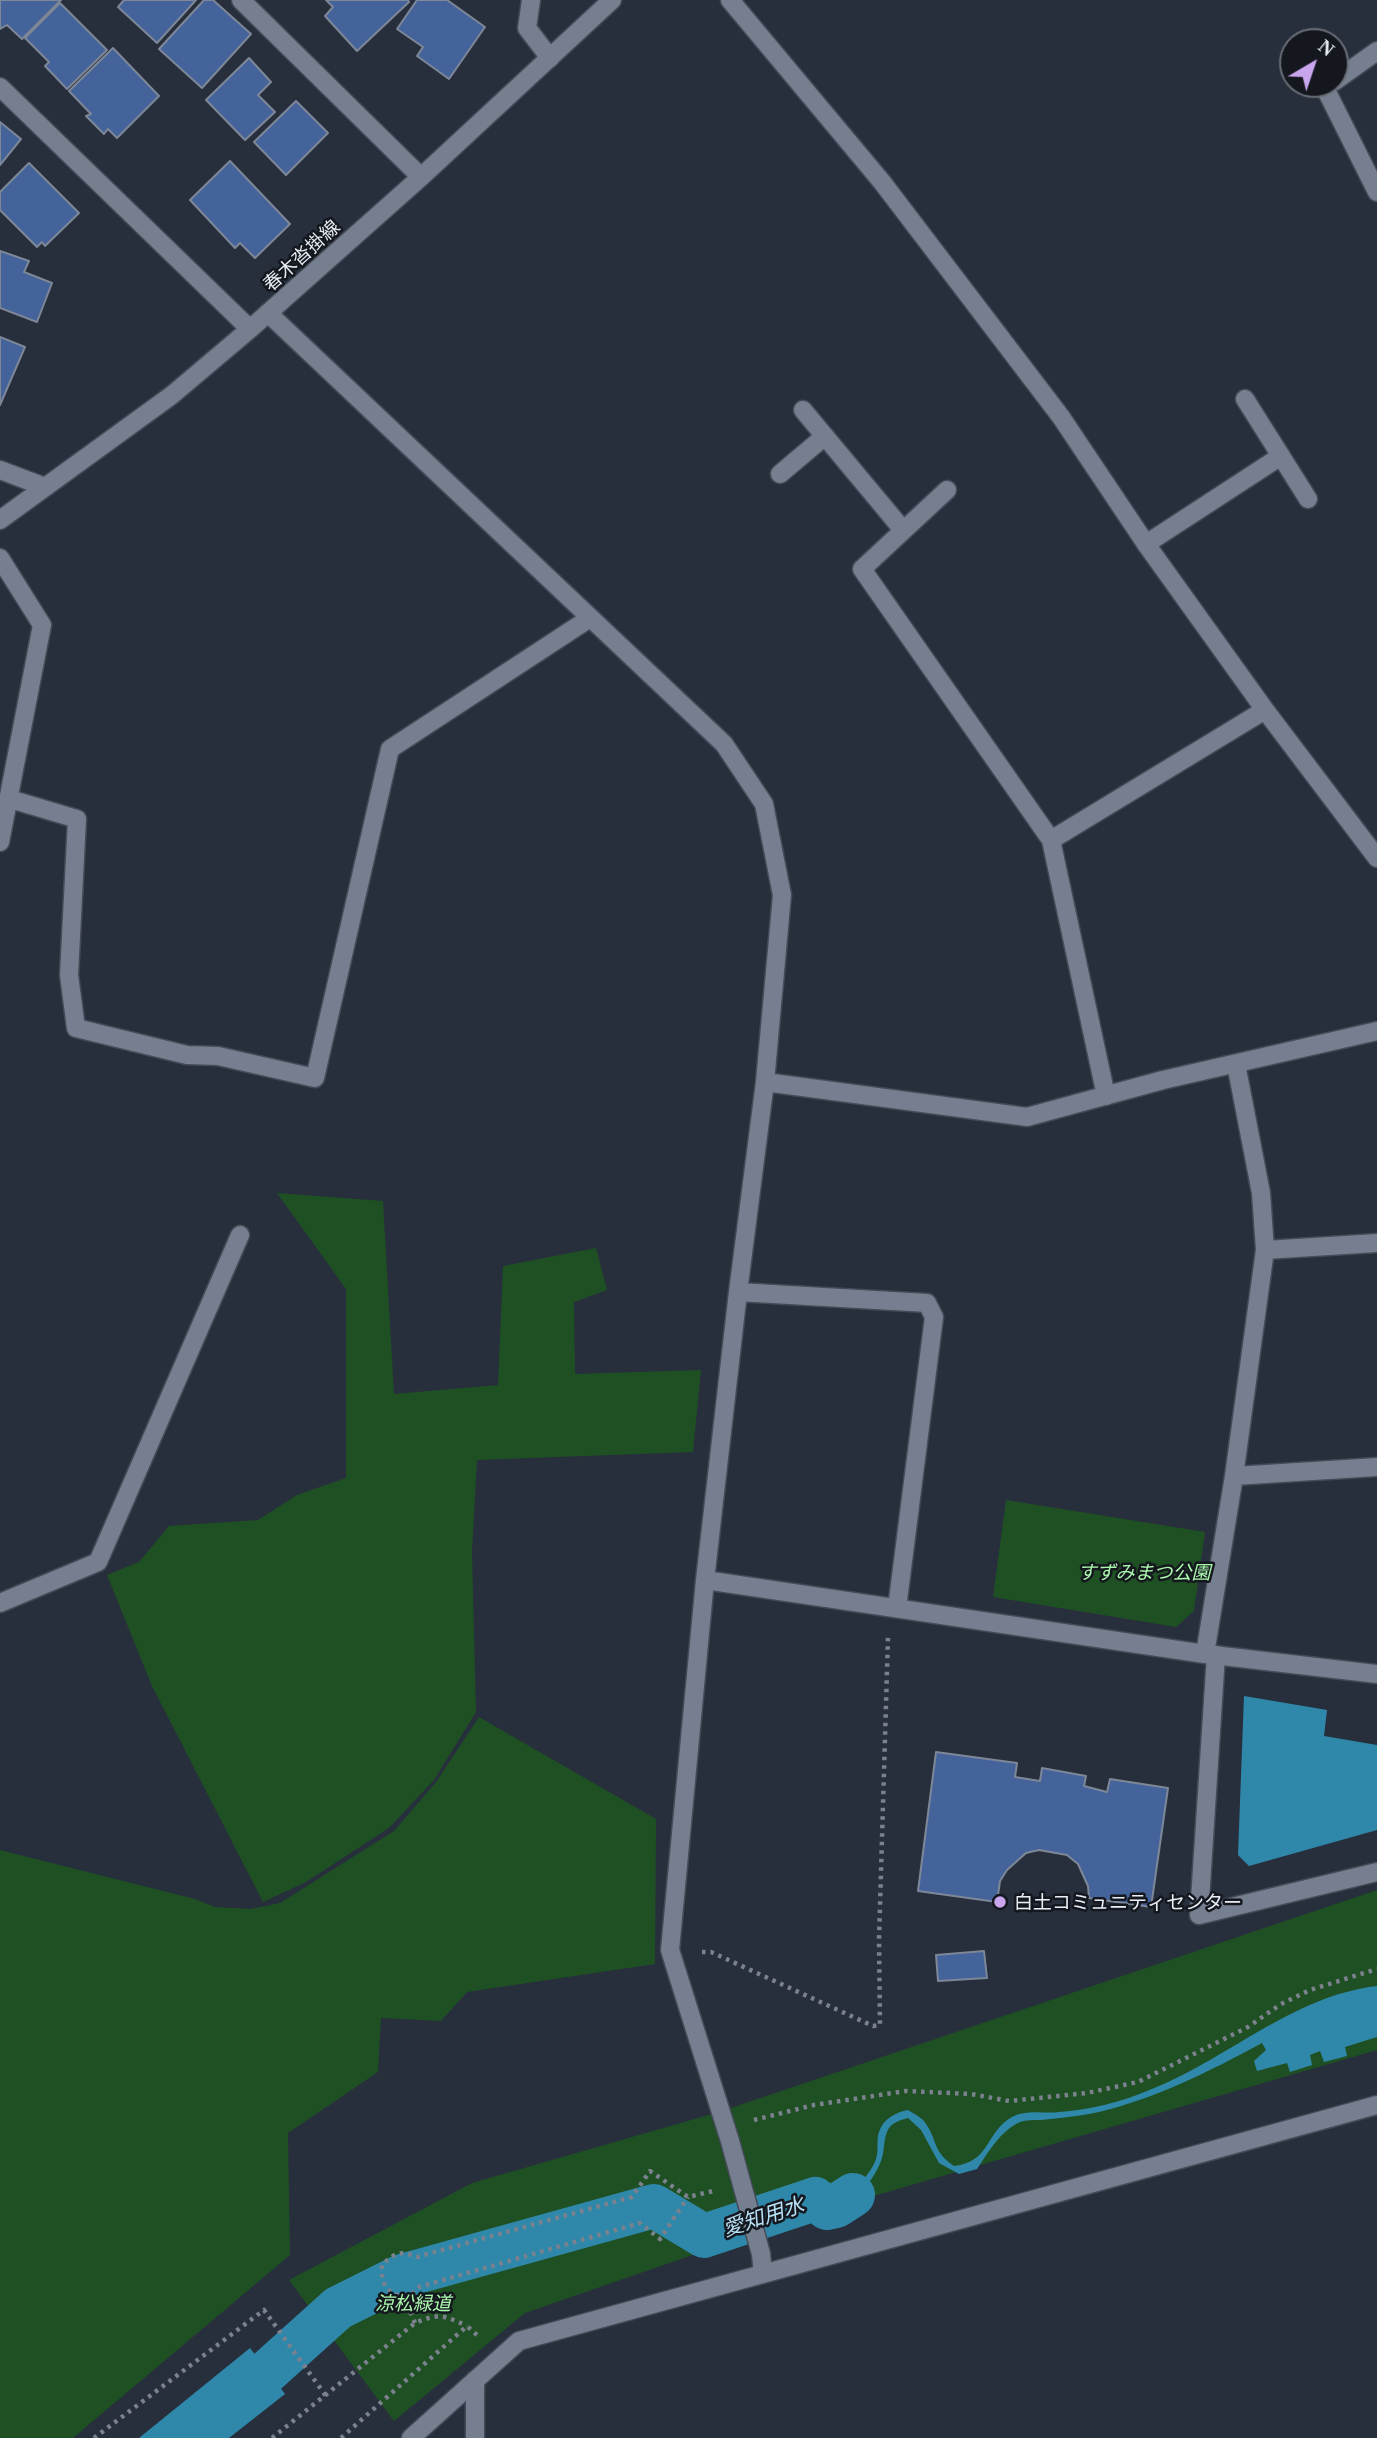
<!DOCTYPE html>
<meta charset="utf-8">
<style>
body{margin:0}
#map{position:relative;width:1377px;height:2438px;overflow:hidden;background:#272f3d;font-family:Georgia,serif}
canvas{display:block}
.north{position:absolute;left:1279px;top:28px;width:70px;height:70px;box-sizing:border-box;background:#14171e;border:2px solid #686c74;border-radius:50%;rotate:39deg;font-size:19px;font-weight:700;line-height:28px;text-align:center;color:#e7ecf5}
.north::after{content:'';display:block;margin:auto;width:24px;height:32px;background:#c9a5ee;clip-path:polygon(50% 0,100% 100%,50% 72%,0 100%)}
</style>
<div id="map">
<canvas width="1377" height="2438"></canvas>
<div class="north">N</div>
</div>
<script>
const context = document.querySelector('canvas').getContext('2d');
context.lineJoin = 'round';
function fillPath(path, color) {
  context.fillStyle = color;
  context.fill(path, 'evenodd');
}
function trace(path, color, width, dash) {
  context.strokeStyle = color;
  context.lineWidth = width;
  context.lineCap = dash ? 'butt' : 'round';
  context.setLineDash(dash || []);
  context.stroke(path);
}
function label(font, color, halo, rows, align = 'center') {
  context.font = font + ' Georgia,"Noto Sans JP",serif';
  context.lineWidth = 5;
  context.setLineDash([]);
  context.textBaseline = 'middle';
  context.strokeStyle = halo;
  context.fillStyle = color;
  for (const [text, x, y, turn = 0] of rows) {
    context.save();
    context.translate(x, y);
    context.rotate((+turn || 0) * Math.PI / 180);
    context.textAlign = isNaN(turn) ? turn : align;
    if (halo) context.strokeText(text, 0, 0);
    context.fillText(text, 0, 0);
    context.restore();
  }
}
const green = new Path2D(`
 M277,1193l106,8 11,193 104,-9 5,-119 93,-18 11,42 -33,12 1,72 126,-4 -8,82 -216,8 -5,91 4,161 -42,68 -45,48 -83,54 -43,20 -111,-216 -45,-111 32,-13 30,-36 89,-6 39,-25 49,-17v-189z
 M1006,1500l199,32 -11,79 -18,16 -183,-30z
 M479,1717l177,102 -1,145 -188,28 -26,29 -60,-3 -3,54 -90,61 2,122 -217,183h-73v-588l195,49 20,8 36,2 29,-6 114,-72 42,-49z
 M1377,1890v160l-569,165 -283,98 -131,108 -105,-141 183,-97 247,-71z`);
const water = new Path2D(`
 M1244,1696l83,14 -3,26 53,9v85l-128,36 -11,-11z
 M1377,1986v51l-32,10 2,9 -23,6 -4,-11 -10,4 2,10 -22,7 -3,-9 -30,8 -3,-10 12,-11 -4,-7c-52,28 -105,55 -163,69 -19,4 -38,6 -58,8 -7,0 -15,0 -21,2 -20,9 -32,31 -43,47l-18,5 -20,-11 -18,-33 -13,-12c-7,2 -15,4 -19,10 -6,9 -4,23 -8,33 -10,27 -40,55 -70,57l-11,-11 -3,-13c9,-10 13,-16 26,-14l12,15v8c16,-11 34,-25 41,-44 3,-8 0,-19 3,-27 4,-13 17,-20 29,-22 6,4 15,8 18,14 12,17 6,27 28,42 37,-4 31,-34 58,-49 15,-8 32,-3 47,-5 29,-2 62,-10 88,-21 79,-30 144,-95 230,-105z
 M250,2348l35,46 -56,44h-90z`);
const canal = new Path2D(`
 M184,2438l84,-67 70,-63 64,-32 252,-70 50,30 111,-37 12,9 9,-2 17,-11`);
const building = new Path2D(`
 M0,0h61l-39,39 -15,-14 -7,4z
 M124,0h72l-39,43 -39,-36z
 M204,0h9l38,34 -49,54 -43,-39z
 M326,0h82l1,2 -52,49 -32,-35 8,-9z
 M417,0h30l38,27 -36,52 -32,-23 6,-9 -26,-18z
 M60,3l47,47 -40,39 -22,-23 4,-4 -24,-24z
 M113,48l46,48 -42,42 -9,-9 -4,5 -18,-18 5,-2 -22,-23z
 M249,58l22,24 -13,13 17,17 -30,28 -39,-40z
 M296,101l32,32 -42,42 -32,-33z
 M0,122l21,17 -21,26z
 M230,161l60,63 -35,34 -15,-15 -5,5 -45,-48z
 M29,163l50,50 -34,33 -3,-4 -5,5 -37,-37v-18z
 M0,251l29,10 -5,11 28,11 -15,39 -37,-14z
 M0,337l25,10 -25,58z
 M936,1752l81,11 -2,14 25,4 2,-13 44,8 -2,10 23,6 3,-13 58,9 -17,119 -62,-9 -1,-12 -10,-22 -11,-9 -28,-5 -13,3 -19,17 -7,11 -3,21 -79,-11z
 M984,1951l3,27 -49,3 -2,-26z`);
const path = new Path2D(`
 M702,1952h9l162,74 7,-1 -1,-85 9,-303
 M754,2120l60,-15 92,-14 65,3 38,7 78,-8 51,-11 110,-55 33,-23 29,-14 67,-21
 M404,2297l9,-4 6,-6 221,-64 20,16 28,-42
 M415,2323l-11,-26c-19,-5 -23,-13 -22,-32 12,-12 19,-15 35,-8l215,-60 18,-26 38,26 25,-6
 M94,2438l170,-128 62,86
 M272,2438l143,-115c23,-10 29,-8 52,3
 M341,2438l126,-112 11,10`);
const service = new Path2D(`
 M241,0l180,177
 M531,0l-4,28 23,30
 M0,87l250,242
 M1245,399l63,100
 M1146,544l135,-88
 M1216,1655l-17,260 178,-43`);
const minor = new Path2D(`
 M730,0l152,182 179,235 85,127 119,166 112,148
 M1335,81l42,-30
 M1330,84l-5,4 52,104
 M268,313l456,431 40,60 18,91 -17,187 -27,210 -33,288 -35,370 60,191 31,113 2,20
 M803,410l100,120
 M0,470l45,17
 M780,474l45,-38
 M947,490l-85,79 189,271 55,256
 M0,558l42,67 -42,217
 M10,799l67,20 -8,156 7,53 111,27 31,1 97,22 75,-329 200,-131
 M1051,840l214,-130
 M765,1082l262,35 136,-37 214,-49
 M1265,1250l112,-7
 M738,1292l189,11 7,14 -37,291
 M1234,1476l143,-9
 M705,1580l500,74 172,20
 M0,1603l98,-41 142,-327
 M1205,1654l29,-178 31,-226 -4,-57 -25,-129
 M411,2438l108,-97 858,-236
 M475,2438v-58`);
const secondary = new Path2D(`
 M0,520l172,-125 78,-66 171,-152 191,-177`);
const markers = [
 [1000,1902,7,"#c9a5ee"]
];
const streetNames = [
 ["春木沓掛線",301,255,-42]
];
const parkNames = [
 ["すずみまつ公園",1144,1572],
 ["涼松緑道",413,2303]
];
const poiNames = [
 ["白土コミュニティセンター",1014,1902]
];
const waterNames = [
 ["愛知用水",763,2216,-18]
];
fillPath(green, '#1f5023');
fillPath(water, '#2f88aa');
trace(canal, '#2f88aa', 44);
fillPath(building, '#44639b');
trace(building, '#7d8797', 2);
trace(service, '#444a56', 21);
trace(minor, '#444a56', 21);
trace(secondary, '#444a56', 21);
trace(path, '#7b818d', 4.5, [3.5, 5]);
trace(service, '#767f8f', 18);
trace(minor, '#767f8f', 18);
trace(secondary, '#767f8f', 18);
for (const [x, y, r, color] of markers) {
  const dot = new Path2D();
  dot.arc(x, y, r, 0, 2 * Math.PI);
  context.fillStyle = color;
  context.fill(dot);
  trace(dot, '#14171e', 2.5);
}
label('19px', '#e7ecf5', '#14171e', streetNames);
label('italic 19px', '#a9f7ab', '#14171e', parkNames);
label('19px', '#e7ecf5', '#14171e', poiNames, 'left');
label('italic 21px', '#b7e0f4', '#14171e', waterNames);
</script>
